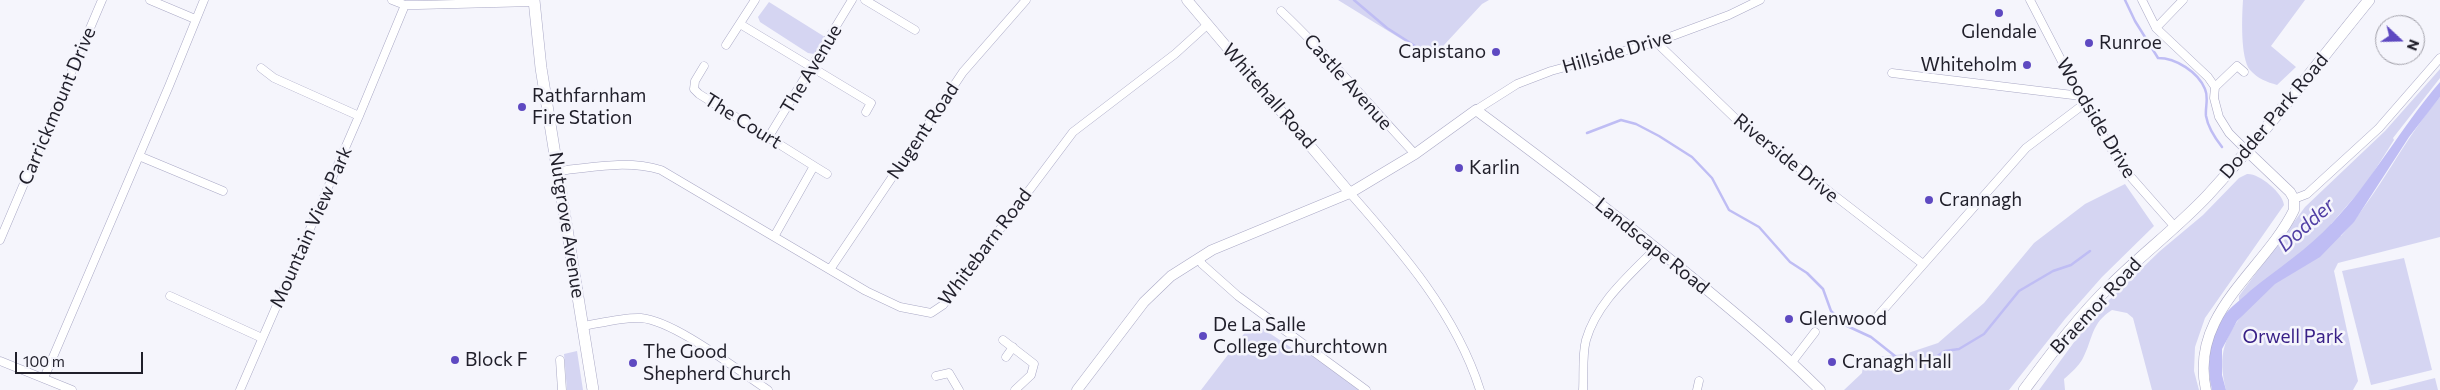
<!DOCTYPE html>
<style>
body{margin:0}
#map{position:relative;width:2440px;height:390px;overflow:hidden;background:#f5f5fc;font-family:Commissioner,sans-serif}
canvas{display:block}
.north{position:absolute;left:2375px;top:15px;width:50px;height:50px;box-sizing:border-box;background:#f5f5fc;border:1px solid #a09fa8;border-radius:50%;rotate:111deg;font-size:14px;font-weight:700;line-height:20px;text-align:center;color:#201f2a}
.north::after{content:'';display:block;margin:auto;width:18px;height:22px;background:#5e49c1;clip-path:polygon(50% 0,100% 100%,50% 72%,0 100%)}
.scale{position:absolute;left:15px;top:352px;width:128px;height:22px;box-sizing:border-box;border:2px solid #201f2a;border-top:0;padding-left:6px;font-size:15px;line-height:18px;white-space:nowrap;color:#201f2a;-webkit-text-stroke:4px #f5f5fc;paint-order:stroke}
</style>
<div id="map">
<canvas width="2440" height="390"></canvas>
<div class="north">N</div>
<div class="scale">100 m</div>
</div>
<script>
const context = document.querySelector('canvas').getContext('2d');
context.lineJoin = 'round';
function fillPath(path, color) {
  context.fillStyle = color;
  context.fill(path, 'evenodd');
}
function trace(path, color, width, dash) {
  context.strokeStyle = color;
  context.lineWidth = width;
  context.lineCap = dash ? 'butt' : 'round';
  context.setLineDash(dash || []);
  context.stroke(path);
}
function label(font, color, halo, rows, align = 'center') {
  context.font = font + ' Commissioner,sans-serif';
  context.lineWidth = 5;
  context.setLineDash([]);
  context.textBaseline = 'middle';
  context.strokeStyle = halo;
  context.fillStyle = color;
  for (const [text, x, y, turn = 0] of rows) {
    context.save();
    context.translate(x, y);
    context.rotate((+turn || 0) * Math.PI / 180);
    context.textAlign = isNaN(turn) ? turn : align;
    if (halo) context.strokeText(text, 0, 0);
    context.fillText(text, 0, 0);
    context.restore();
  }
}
const green = new Path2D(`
 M1338,0h151l-7,4 -50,54z
 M2243,0h62l-34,46 25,21 -19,18c-10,-3 -19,-6 -27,-15 -10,-12 -8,-55 -7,-70z
 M769,2l56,35 -11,17 -6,-1 -48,-31 -2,-5z
 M2440,69v9l-47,60 1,2 -28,44 -35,40 10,12c38,-42 62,-96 99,-139v140l-102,26 -4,8 24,110 -5,9h-127c-9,-35 -2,-54 21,-81l-8,-9v-4l66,-89 80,-76z
 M2247,174c12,-1 36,19 37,31l-79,113 -10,29 -1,24 5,19h-47l-19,-72 -6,-5 -15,-3c-21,13 -19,29 -29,48 -4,8 -12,15 -19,21l1,11h-26l41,-56 26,-31 54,-52 43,-36 36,-37z
 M2125,184l29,42 -52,51 -37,42 -56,71h-165l18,-17 2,-15 41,-4 33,-11 46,-40 50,-60 51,-39z
 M2404,258l28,112 -61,15 -29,-114z
 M1253,322l55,37 -8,-6 3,-5 56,42h-158z
 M577,351l6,39h-16l-3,-36z
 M2435,378l3,12h-50z`);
const water = new Path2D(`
 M2440,82v15l-31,40 -55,85 -34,35 -45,27 -38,37 -15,28v26l4,15h-14c-6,-25 -3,-50 11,-73 8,-11 18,-17 27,-26 27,-22 58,-42 82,-68 41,-43 69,-96 108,-141z`);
const stream = new Path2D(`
 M1354,0l33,28 39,25
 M2125,0l10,21 23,37c18,0 40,14 47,31 4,9 0,18 1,27 2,12 9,22 16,31
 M1587,133l34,-13 15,4 23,12 33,21 20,21 17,32 30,17 31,35 17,11 16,16 8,22 14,14 26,12 29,23h31l14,-9 14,-2 25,-15 35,-43 34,-20 18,-6 19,-14`);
const minor = new Path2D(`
 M150,0l45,19
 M392,0l13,5h13l116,-3
 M865,0l50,30
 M2030,0l54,104 39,64 52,59
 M2142,0l14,28 52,49 7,10 -1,11 5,19 10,16 17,17
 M1281,11c47,44 89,95 134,143
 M740,24l131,79 -5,9
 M2156,28l27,-28
 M1656,42l82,79 185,143
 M726,45l29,-45
 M704,66l-9,15 -1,8 5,5 115,72 -39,69
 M261,68l13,10 85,38
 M1892,73l189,23
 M2215,87l22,-21 7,6
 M1476,110l41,-26 34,-13 105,-29 73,-27 31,-15
 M768,138l84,-138
 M139,156l84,35
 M814,166l13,8
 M559,171c34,-4 68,-11 102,-1l205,121 34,16 31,6 12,-8 130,-173 102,-78 32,-29
 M1350,193c52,59 106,121 130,197
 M2294,199l13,-5 72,-66 61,-70
 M0,240l102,-240
 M1199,258l3,6 36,32 128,94
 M831,268l132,-196 63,-72
 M170,296l92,42
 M1876,318l150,-170 58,-44
 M584,326c17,-3 39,-9 57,-8 34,3 96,52 127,72
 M1003,340l31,24 -3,11 -16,15
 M1006,357l7,-10
 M560,360l2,30
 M0,361l72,29
 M1792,362l23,-30
 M936,376l13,-3 10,17
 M44,378l125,-292 35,-86
 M240,390l119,-274 46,-111
 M1583,390c1,-16 -1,-35 3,-50 11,-38 44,-65 70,-92
 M1697,390l2,-9`);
const tertiary = new Path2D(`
 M1187,0l163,193
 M1077,390l67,-88 27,-26 41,-26 138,-57 65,-39 61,-44c73,54 144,108 213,165 45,37 90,74 131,115
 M2206,390c-17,-77 58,-119 88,-180v-11l-4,-7 -44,-42`);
const secondary = new Path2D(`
 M534,0l7,68 52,322
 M2024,390c27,-36 54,-73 87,-105 31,-31 67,-58 97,-90 57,-62 108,-130 161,-195`);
const markers = [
 [1999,13,5,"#5e49c1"],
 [2089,43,5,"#5e49c1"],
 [1496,52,5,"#5e49c1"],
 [2027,65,5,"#5e49c1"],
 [522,107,5,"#5e49c1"],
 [1459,168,5,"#5e49c1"],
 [1929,200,5,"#5e49c1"],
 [1789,319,5,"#5e49c1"],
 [1203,336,5,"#5e49c1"],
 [455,360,5,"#5e49c1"],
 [1832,362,5,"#5e49c1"],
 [633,363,5,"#5e49c1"]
];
const poiNames = [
 ["Glendale",1999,32,"center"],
 ["Runroe",2099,43],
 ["Capistano",1486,52,"right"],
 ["Whiteholm",2017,65,"right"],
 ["Rathfarnham",532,96],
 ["Fire Station",532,118],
 ["Karlin",1469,168],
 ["Crannagh",1939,200],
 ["Glenwood",1799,319],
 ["De La Salle",1213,325],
 ["College Churchtown",1213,347],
 ["The Good",643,352],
 ["Shepherd Church",643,374],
 ["Block F",465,360],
 ["Cranagh Hall",1842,362]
];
const streetNames = [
 ["Hillside Drive",1617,52,-16],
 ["The Avenue",811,69,-59],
 ["Castle Avenue",1348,82,48],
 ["Whitehall Road",1269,96,49],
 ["Carrickmount Drive",57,106,-67],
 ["Dodder Park Road",2274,116,-50],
 ["Woodside Drive",2096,118,59],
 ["The Court",743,121,32],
 ["Nugent Road",923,131,-56],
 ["Riverside Drive",1786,158,39],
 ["Nutgrove Avenue",567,225,81],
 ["Mountain View Park",311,227,-66],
 ["Landscape Road",1652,246,39],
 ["Whitebarn Road",985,247,-53],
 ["Braemor Road",2096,306,-47]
];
const parkNames = [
 ["Orwell Park",2293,337]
];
const waterNames = [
 ["Dodder",2306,225,-42]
];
fillPath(green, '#d5d5f2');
fillPath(water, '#bfbdf4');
trace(stream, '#bfbdf4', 2.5);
trace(minor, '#a9a8c5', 9);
trace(tertiary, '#a9a8c5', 11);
trace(secondary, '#a9a8c5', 12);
trace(minor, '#fff', 8);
trace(tertiary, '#fff', 10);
trace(secondary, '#fff', 11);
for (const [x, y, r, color] of markers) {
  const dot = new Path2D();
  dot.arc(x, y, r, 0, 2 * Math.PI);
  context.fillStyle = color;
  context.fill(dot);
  trace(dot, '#f5f5fc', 2);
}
label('19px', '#201f2a', '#f5f5fc', poiNames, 'left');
label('19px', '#201f2a', '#f5f5fc', streetNames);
label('19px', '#392187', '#f5f5fc', parkNames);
label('italic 20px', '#503ea4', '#f5f5fc', waterNames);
</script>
